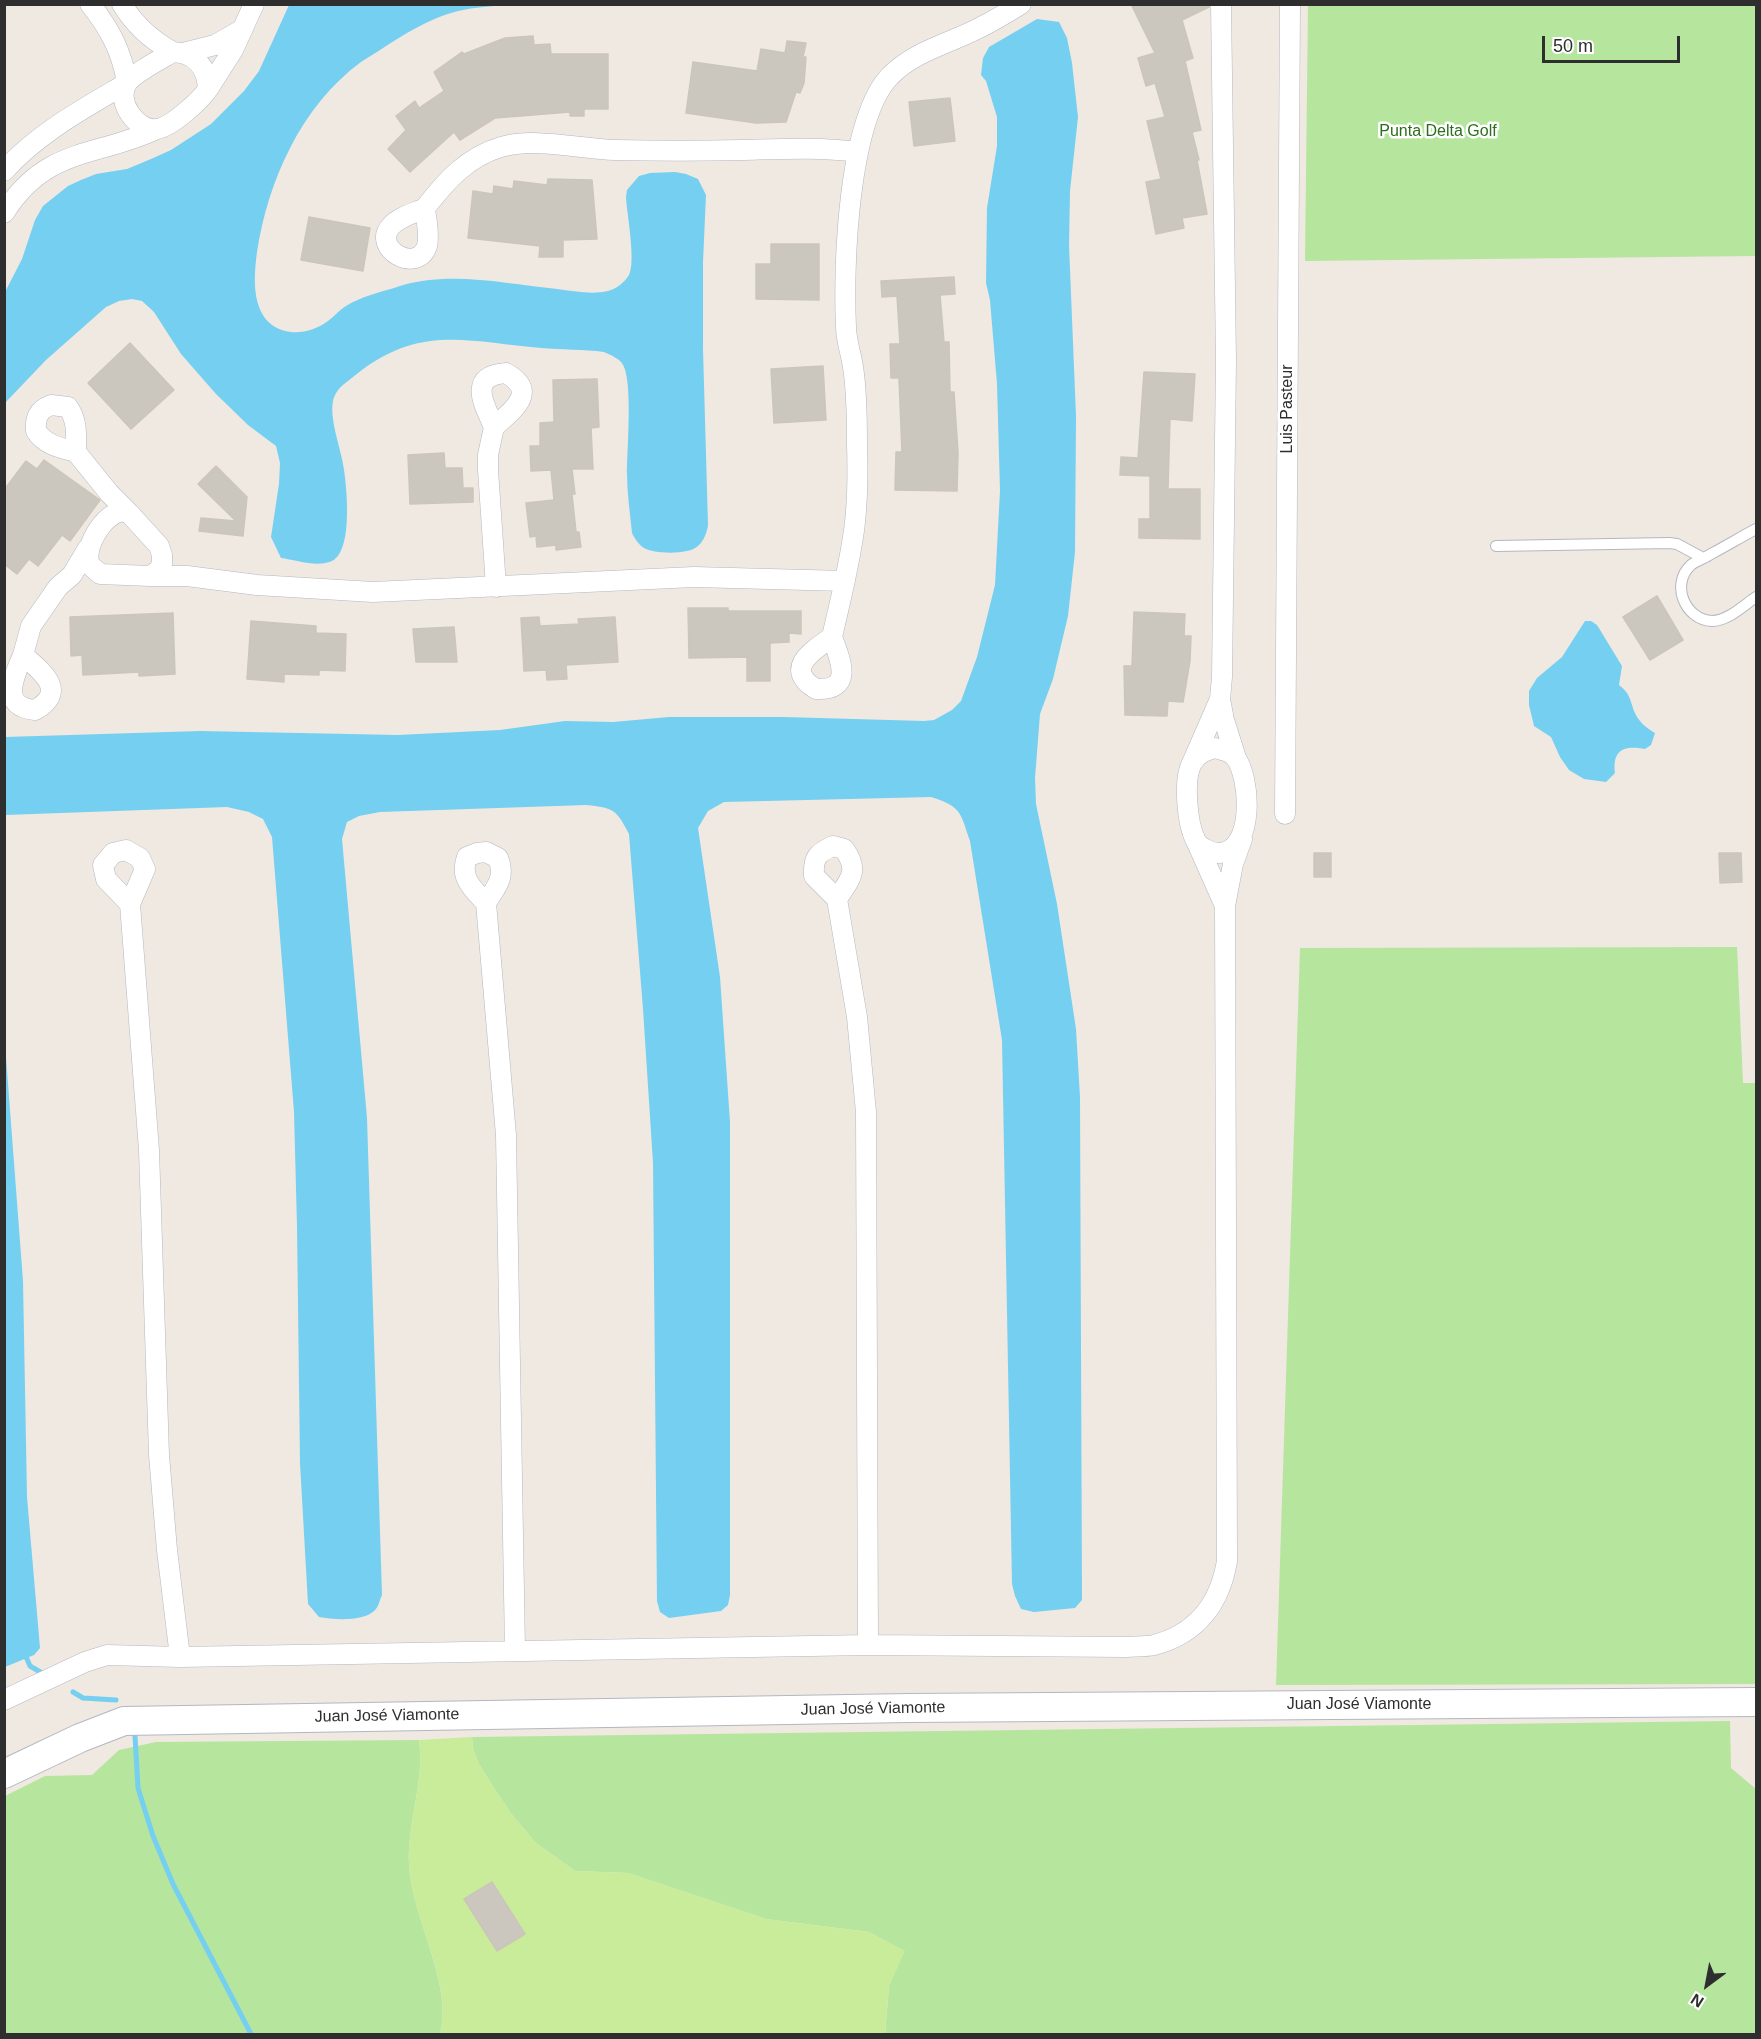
<!DOCTYPE html>
<meta charset="utf-8">
<style>
body{margin:0}
#map{position:relative;width:1761px;height:2039px;overflow:hidden;background:#efe9e1;font-family:Arial,sans-serif}
canvas{display:block}
.frame{position:absolute;inset:0;border:6px solid #2e2e2e;pointer-events:none}
.north{position:absolute;left:1677px;top:1955px;width:60px;height:60px;-webkit-text-stroke:4px #fff;paint-order:stroke;rotate:212deg;font-size:16px;font-weight:700;line-height:24px;text-align:center;color:#2e2e2e}
.north::after{content:'';display:block;margin:auto;width:21px;height:27px;background:#2e2e2e;clip-path:polygon(50% 0,100% 100%,50% 72%,0 100%)}
.scale{position:absolute;left:1542px;top:36px;width:138px;height:27px;box-sizing:border-box;border:3px solid #2e2e2e;border-top:0;padding-left:8px;font-size:18px;line-height:21px;white-space:nowrap;color:#2e2e2e;-webkit-text-stroke:4px #fff;paint-order:stroke}
</style>
<div id="map">
<canvas width="1761" height="2039"></canvas>
<div class="frame"></div>
<div class="north">N</div>
<div class="scale">50 m</div>
</div>
<script>
const context = document.querySelector('canvas').getContext('2d');
context.lineJoin = 'round';
function fillPath(path, color) {
  context.fillStyle = color;
  context.fill(path, 'evenodd');
}
function trace(path, color, width, dash) {
  context.strokeStyle = color;
  context.lineWidth = width;
  context.lineCap = dash ? 'butt' : 'round';
  context.setLineDash(dash || []);
  context.stroke(path);
}
function label(font, color, halo, rows, align = 'center') {
  context.font = font + ' Arial,sans-serif';
  context.lineWidth = 5;
  context.setLineDash([]);
  context.textBaseline = 'middle';
  context.strokeStyle = halo;
  context.fillStyle = color;
  for (const [text, x, y, turn = 0] of rows) {
    context.save();
    context.translate(x, y);
    context.rotate((+turn || 0) * Math.PI / 180);
    context.textAlign = isNaN(turn) ? turn : align;
    if (halo) context.strokeText(text, 0, 0);
    context.fillText(text, 0, 0);
    context.restore();
  }
}
const green = new Path2D(`
 M1308,5h448v251l-451,5z
 M1737,947l6,136h13v601l-480,1 24,-737z
 M1730,1721l1,47 25,21v245h-871l4,-48 15,-35 -35,-19 -103,-13 -138,-46 -53,-2 -39,-28 -23,-27 -18,-26 -16,-26 -6,-15 -1,-12z
 M419,1740c6,41 -12,82 -10,124 2,52 45,121 31,170h-435v-238l40,-20 47,-1 27,-25 37,-8z`);
const pitch = new Path2D(`
 M472,1737l1,12 6,15 16,26 18,26 23,27 39,28 53,2 138,46 103,13 36,19 -16,35 -4,48h-445c14,-50 -29,-118 -31,-170 -2,-42 16,-83 10,-124z`);
const water = new Path2D(`
 M289,5h220c-17,1 -34,2 -51,6 -28,7 -54,23 -78,39 -6,4 -13,8 -19,12 -60,44 -93,119 -104,190 -3,23 -6,57 15,73 17,12 40,8 56,-4 6,-4 11,-11 18,-15 14,-9 35,-14 51,-19 52,-17 108,-3 160,2 16,2 35,6 51,2 8,-2 17,-9 21,-16 7,-14 -2,-60 -3,-78l1,-7 12,-14 11,-3 25,-1 11,2 12,5 8,16 -3,67v87l5,176c-1,7 -4,16 -10,21 -9,9 -44,8 -54,2 -6,-4 -9,-9 -12,-15 -2,-20 -5,-40 -5,-60 0,-22 6,-91 -4,-108 -3,-6 -12,-10 -19,-13 -21,-3 -42,-2 -63,-4 -72,-6 -120,-24 -183,25 -8,7 -18,12 -23,22 -9,18 7,55 9,75 3,20 8,75 -9,89 -13,10 -39,1 -54,-1l-10,-21 8,-53 1,-21 -4,-17 -28,-21 -32,-31 -35,-40 -27,-42 -12,-11 -10,-2 -13,2 -13,6 -60,53 -41,43v-111l17,-33 13,-39 8,-14 25,-20 13,-6 15,-6 31,-5 24,-10 20,-9 40,-26 33,-33 15,-20z
 M1037,19l22,3 8,16 5,25 6,54 -8,74 -1,54 7,171 -1,136 -7,64 -15,63 -13,35 -5,64 1,26 21,100 19,125 4,68 2,503 -7,8 -41,4 -13,-3 -6,-13 -3,-12 -10,-544 -32,-199c-10,-29 -8,-34 -39,-44l-207,5 -16,9 -10,17 22,149 10,145v473l-2,10 -7,6 -52,7 -9,-6 -3,-11 -4,-438 -10,-154 -14,-175c-13,-25 -15,-26 -43,-29l-206,7 -21,4 -12,6 -5,17 25,279 15,477c-2,4 -3,10 -6,14 -11,13 -41,11 -57,8l-11,-13 -8,-141 -3,-237 -3,-114 -22,-275 -9,-18 -14,-7 -22,-5 -222,8v-78l195,-6 198,4 102,-5 65,-9 48,1 56,-5h115l140,4 10,-1 18,-10 9,-9 16,-44 18,-72 5,-94 -3,-107 -7,-84 -4,-17 1,-75 10,-62v-29l-11,-36 -5,-6 2,-17 6,-11z
 M1585,621h6l6,4 25,41 -3,19c11,8 11,15 15,26 4,10 12,17 21,22l-4,12 -6,4c-20,-4 -33,0 -30,24l-9,9 -22,-3 -15,-9 -9,-13 -9,-20 -17,-11 -5,-21v-14l8,-13 25,-21z
 M4,1031l19,250 4,216 13,151 -6,7 -29,12z`);
const stream = new Path2D(`
 M24,1652l6,14 12,7
 M73,1692l10,6 33,2
 M135,1736l3,52 15,48 20,48 78,150`);
const building = new Path2D(`
 M1131,4h78v3l-27,13 11,38 -8,3 16,69 -9,2 7,28h-2l10,54 -25,4 2,10 -28,6 -10,-52 15,-3 -14,-58 18,-4 -10,-34 -9,3 -8,-28 17,-5z
 M533,36l1,9 16,-1 1,10h57v55h-24v7h-14v-4l-75,6 -35,22 -6,-8 -44,40 -22,-23 18,-19 -10,-14 19,-15 4,7 25,-17 -10,-19 28,-20 2,2 41,-16z
 M787,41l19,2 -3,14h3l-2,26 -4,10 -4,-1 -10,30 -30,1 -70,-10 7,-51 64,9 4,-22 24,4z
 M950,98l5,43 -41,5 -5,-44z
 M548,179l44,1 5,59 -34,1v17h-24l1,-11 -72,-8 5,-47 20,3 1,-8 19,3 1,-8 33,4z
 M309,217l61,11 -7,43 -62,-11z
 M771,244h48v56l-63,-1v-35h15z
 M954,277l1,17 -15,1 4,47h5l1,50h4l4,61 -1,38 -62,-1 1,-38h6l-3,-74h-8l-1,-34h10l-3,-48 -15,1 -1,-16z
 M130,343l44,47 -43,39 -43,-46z
 M823,366l3,54 -52,3 -3,-54z
 M1144,372l51,2 -3,47 -22,-2 -2,70h32v50l-61,-1v-19h11v-43l-30,-1 1,-18 17,1z
 M597,379l2,48 -8,1 2,41h-21l3,25h-3l4,38h3l2,15 -25,3v-5l-19,2 -1,-11 -6,1 -4,-34 28,-3 -3,-30 -20,1 -1,-25h10v-23l14,-1 -1,-42z
 M444,453l1,15h17l1,20h10v14l-63,2 -2,-49z
 M44,460l56,40 -30,41 -8,-6 -24,31 -9,-7 -12,15 -13,-10v-74l22,-29 11,8z
 M216,466l31,31 -4,39 -44,-5 2,-13 35,3 -38,-37z
 M1657,596l26,44 -33,20 -27,-43z
 M688,608h40v3h73v23l-12,-1v9l-19,1v38h-23v-24l-58,1z
 M1134,612l51,2 -1,22h7l-1,25 -7,41 -15,-1 -1,15 -42,-1 -1,-49h8z
 M173,613l2,61 -36,2v-4l-56,3 -1,-20 -11,1 -1,-39z
 M539,617l1,9 39,-2 -1,-5 37,-2 3,45 -52,3 1,14 -20,1 -1,-10 -22,1 -3,-53z
 M251,621l65,5v7l30,1 -1,37 -26,-1v5l-35,-1v8l-37,-3z
 M454,627l3,35h-41l-3,-33z
 M1314,853h17v24h-17z
 M1719,853h22l1,29 -22,1z
 M492,1882l33,52 -28,17 -33,-52z`);
const lane = new Path2D(`
 M1756,529c-15,8 -30,17 -45,25 -6,4 -15,7 -20,11 -21,19 -6,55 21,56 16,0 32,-16 44,-24
 M1496,546l173,-3 8,1 26,14`);
const street = new Path2D(`
 M122,4c13,22 29,36 51,48
 M173,52c23,1 34,15 35,37 -8,12 -37,38 -51,40 -20,3 -42,-28 -30,-46 7,-10 34,-24 46,-31z
 M183,53l32,-8 28,-16
 M208,89l25,-39 21,-46
 M4,171c34,-38 79,-62 123,-88 -5,-31 -17,-54 -37,-79
 M425,208c21,-27 42,-51 76,-61 34,-10 79,2 114,3 43,1 86,1 128,0 39,-1 76,-3 114,2
 M425,208c1,12 5,26 2,38 -10,29 -56,2 -36,-20 8,-9 23,-13 34,-18z
 M4,213c43,-67 91,-55 153,-84
 M506,373c33,19 7,37 -12,54 -10,-23 -27,-51 12,-54z
 M51,405l17,2c10,14 8,29 8,45 -15,-4 -31,-7 -40,-21 -1,-13 2,-21 15,-26z
 M494,427l-6,28v15l8,117
 M76,452l33,41 20,20
 M121,511l8,2 30,33 3,9v9l-4,7 -8,5 -50,-2 -11,-10c-4,-19 13,-47 32,-53z
 M150,576h37l70,9 116,7 321,-15 151,4
 M832,637c7,-31 15,-62 20,-94 6,-32 6,-67 5,-99 0,-26 0,-52 -4,-77 -2,-14 -7,-27 -7,-40 -3,-61 2,-207 44,-251 24,-24 54,-31 83,-45 17,-8 32,-17 48,-27
 M832,637c8,22 23,54 -16,52 -33,-20 -4,-38 16,-52z
 M23,655c18,16 46,36 12,55 -35,-3 -22,-32 -12,-55z
 M23,655l8,-29 27,-39 14,-12 16,-27
 M1220,699l4,21 12,38
 M1214,748c8,2 16,3 21,9 16,20 20,95 -16,96 -8,0 -20,-6 -23,-12 -9,-17 -13,-62 -4,-78 5,-9 13,-12 22,-15z
 M1192,763l28,-64 2,-22 4,-316 -5,-357
 M1285,814l5,-810
 M1197,843l28,63
 M833,846l11,3c16,22 6,30 -7,50l-23,-23c-1,-18 3,-23 19,-30z
 M126,850l14,8 5,11 -15,35 -24,-25 -3,-14 10,-12z
 M486,852l12,6c8,20 -2,29 -12,45 -13,-14 -27,-25 -19,-46l10,-4z
 M837,899l20,118 9,95 2,533
 M486,903l20,232 9,515
 M130,904l19,246 10,305 8,95 13,107
 M4,1700l81,-38 22,-7 73,2 688,-12 258,2c9,-1 19,0 28,-2 43,-11 66,-42 73,-84l-2,-655 8,-42 9,-25`);
const secondary = new Path2D(`
 M4,1774l76,-36 44,-17 785,-13 847,-6`);
const parkNames = [
 ["Punta Delta Golf",1438,132]
];
const streetNames = [
 ["Luis Pasteur",1288,409,-90],
 ["Juan José Viamonte",1359,1705],
 ["Juan José Viamonte",873,1709,-1],
 ["Juan José Viamonte",387,1716,-1]
];
fillPath(green, '#b6e59e');
fillPath(pitch, '#c9ec9a');
fillPath(water, '#75cff0');
trace(stream, '#75cff0', 5);
fillPath(building, '#cbc7bf');
trace(building, '#cbc5ba', 1.5);
trace(lane, '#b4b7c1', 12);
trace(street, '#b4b7c1', 21);
trace(secondary, '#b4b7c1', 30);
trace(lane, '#fff', 10);
trace(street, '#fff', 20);
trace(secondary, '#fff', 28);
label('16px', '#2c6e1b', '#fff', parkNames);
label('16px', '#2e2e2e', '#fff', streetNames);
</script>
